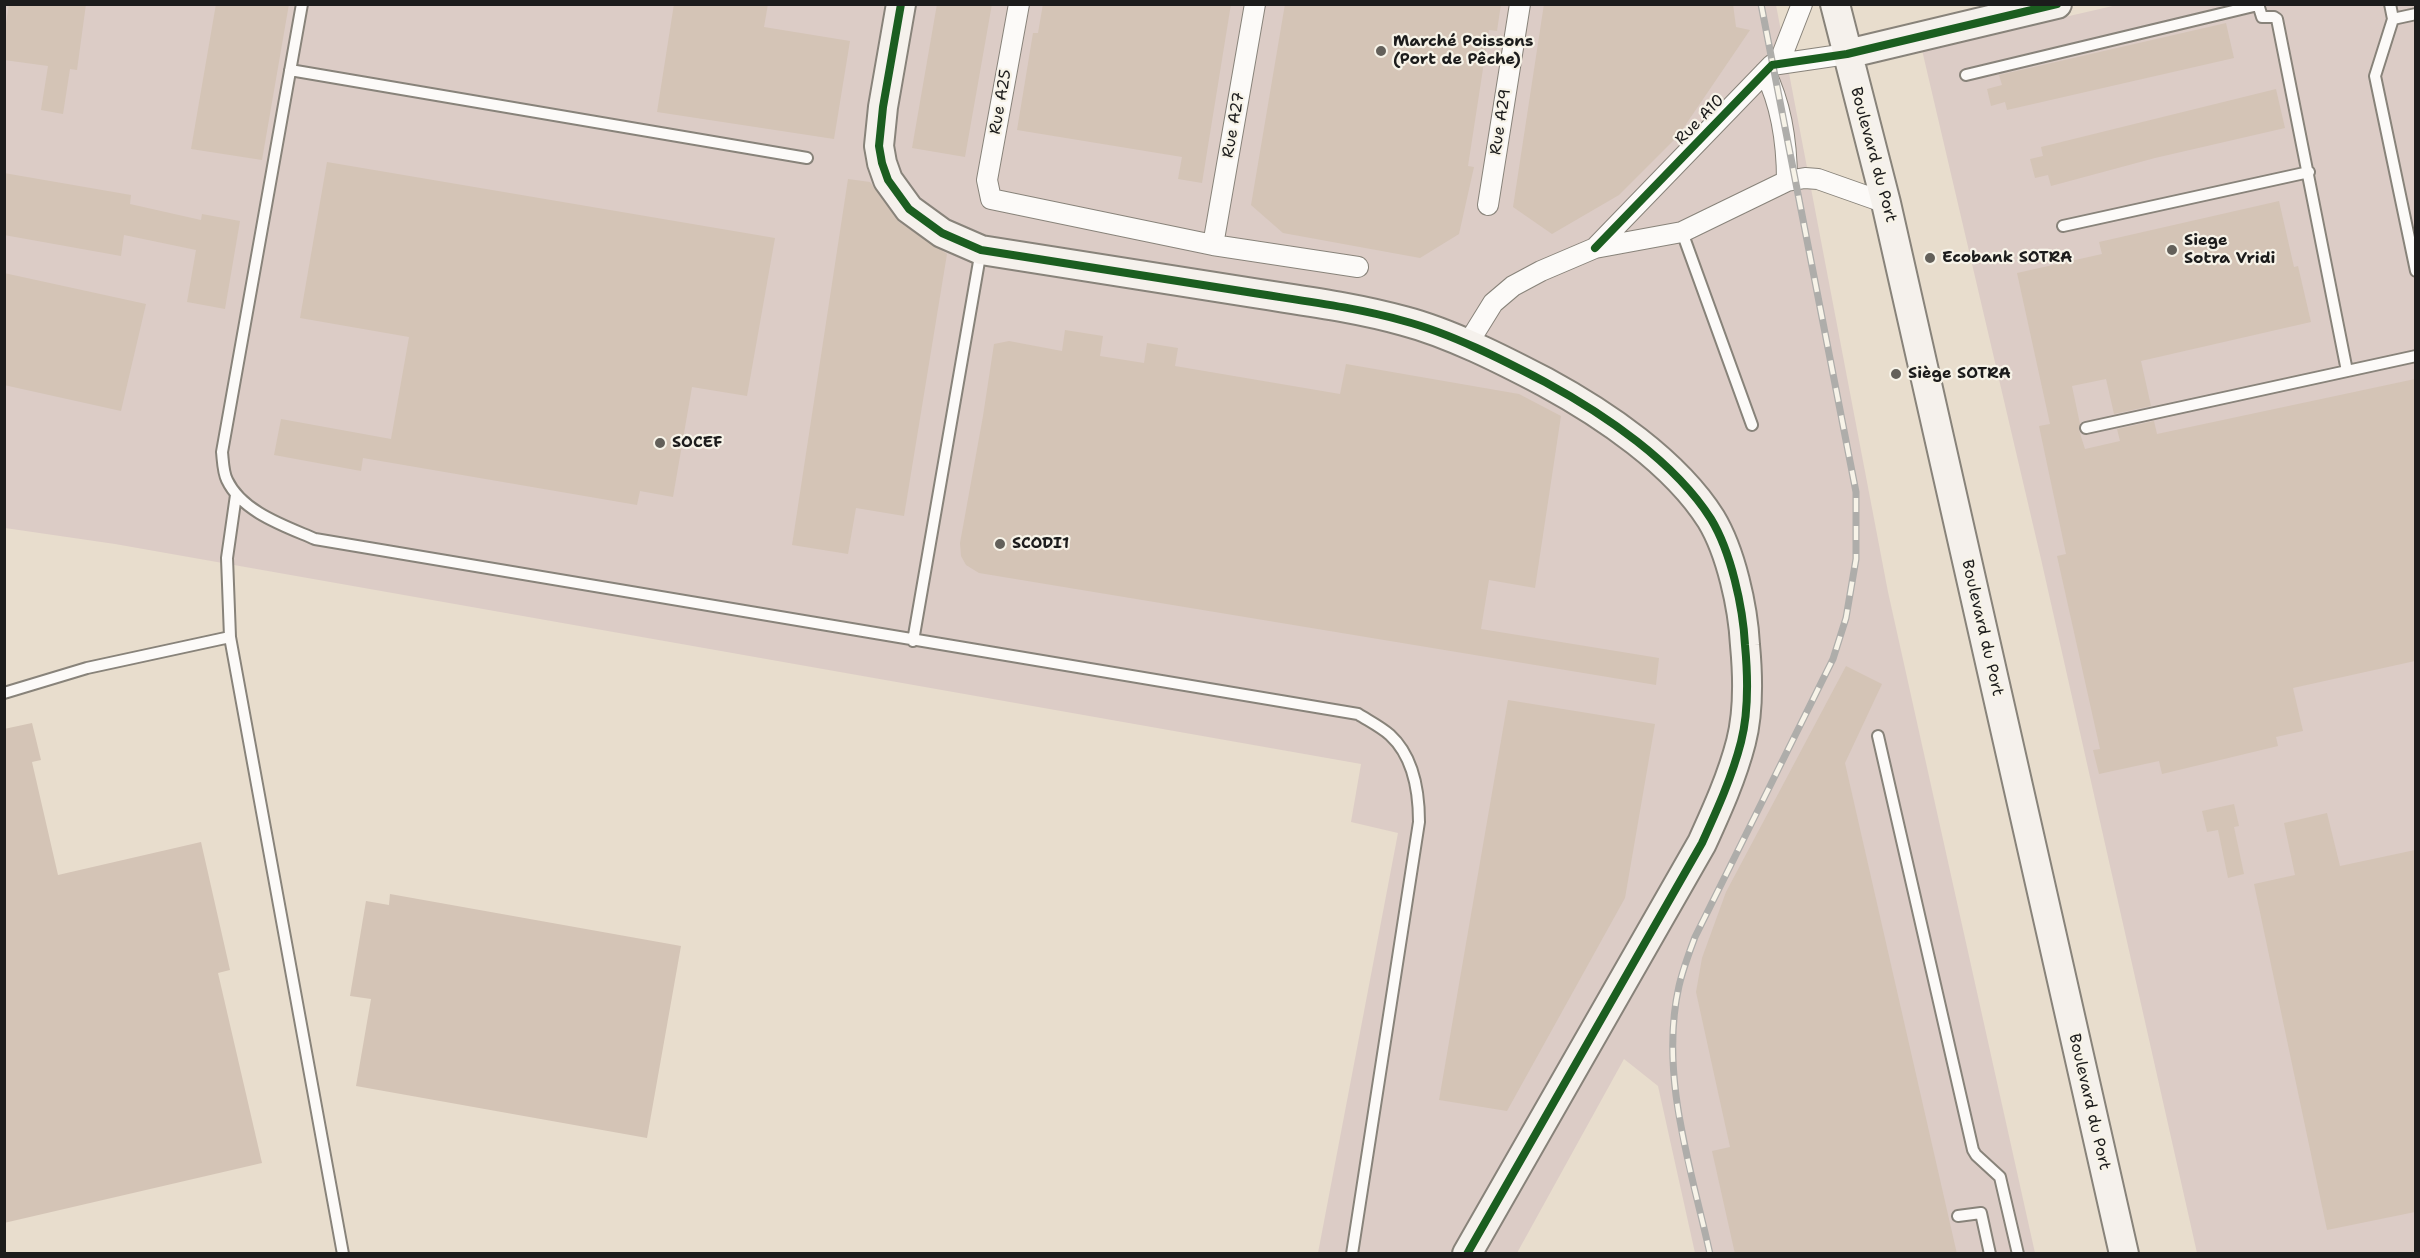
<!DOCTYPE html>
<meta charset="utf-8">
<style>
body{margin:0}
#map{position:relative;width:2420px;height:1258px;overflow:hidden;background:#e8ddcd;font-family:"Shantell Sans",sans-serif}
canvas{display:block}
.frame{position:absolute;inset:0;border:6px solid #1c1c1c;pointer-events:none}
</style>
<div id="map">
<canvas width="2420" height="1258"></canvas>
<div class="frame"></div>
</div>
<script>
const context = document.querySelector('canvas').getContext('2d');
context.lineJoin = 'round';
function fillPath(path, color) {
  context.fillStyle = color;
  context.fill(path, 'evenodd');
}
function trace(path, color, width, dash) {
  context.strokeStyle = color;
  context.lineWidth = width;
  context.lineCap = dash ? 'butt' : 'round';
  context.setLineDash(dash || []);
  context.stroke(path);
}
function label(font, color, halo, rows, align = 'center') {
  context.font = font + ' "Shantell Sans",sans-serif';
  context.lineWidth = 4.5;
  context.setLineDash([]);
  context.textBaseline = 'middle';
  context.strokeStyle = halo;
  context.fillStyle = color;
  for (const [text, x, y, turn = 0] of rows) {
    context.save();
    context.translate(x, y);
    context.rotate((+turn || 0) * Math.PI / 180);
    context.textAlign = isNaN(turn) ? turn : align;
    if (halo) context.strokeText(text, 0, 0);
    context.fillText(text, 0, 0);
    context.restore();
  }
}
const industrial = new Path2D(`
 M4,5h1772l112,587 147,661h-340l-37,-167 -34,-27 -107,194h-199l80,-420 -47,-11 10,-58 -1246,-220 -110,-16z
 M2117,5h298v1248h-218l-156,-694 -119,-509z`);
const building = new Path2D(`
 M9,4h77l-9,66 -7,-1 -7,45 -22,-4 7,-44 -44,-6v-24z
 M216,4h73l-27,156 -71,-11z
 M674,4h94l-4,23 86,14 -16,98 -177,-27z
 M937,4h55l-27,153 -53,-9z
 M1043,4h188l-29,179 -24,-4 4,-22 -165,-27 16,-97h5z
 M1285,4h216l-4,27 -8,-1 -21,136 6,1 -15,67 -39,24 -137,-25 -32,-28z
 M1544,4h189l3,23 14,3 -72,106 -59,59 -67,39 -39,-27z
 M2226,23l8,35 -227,52 -2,-8 -14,4 -4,-17 15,-4 -3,-10z
 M2276,89l9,39 -130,30 -104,28 -3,-11 -13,3 -5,-19 13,-3 -2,-9z
 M327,162l448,76 -28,158 -55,-9 -19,110 -33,-6 -3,14 -274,-47 -2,13 -87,-16 7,-36 110,20 18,-102 -109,-19z
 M4,173l127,22 -1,9 71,16 1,-6 38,7 -15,88 -38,-7 9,-52 -72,-15 -3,21 -117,-21z
 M848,179l22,3 29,40 48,32 -43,262 -48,-8 -8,46 -56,-9z
 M2279,201l15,66 4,-1 13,56 -170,39 10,45 -37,8 -8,-35 -34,7 8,38 -1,6 6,19 35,-8 -3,-12 37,-8 3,13 258,-55v282l-122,27 10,43 -27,6 2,9 -116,28 -3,-13 -60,13 -6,-24 7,-1 -43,-193 9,-2 -27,-128 11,-2 -33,-151 85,-19 -3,-12z
 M4,273l142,31 -25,107 -117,-26z
 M1065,330l38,6 -3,20 44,7 3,-20 31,5 -3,18 165,28 6,-30 173,30 42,22 -26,172 -46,-8 -8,49 178,29 -3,27 -677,-112 -13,-8 -5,-9 -1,-13 23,-127 11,-72 15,-3 53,10z
 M1846,666l36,18 -37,79 112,491h-222l-23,-103 18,-4 -34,-155 6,-34 24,-66z
 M1508,700l147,24 -30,174 -118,213 -68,-11z
 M32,723l9,37 -9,2 26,113 143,-33 29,128 -12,3 44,190 -258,60v-494z
 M2234,804l5,22 -5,1 10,47 -16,4 -10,-48 -11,2 -5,-21z
 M2327,813l13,53 75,-16v362l-88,18 -73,-346 41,-9 -11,-52z
 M390,894l291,52 -34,192 -291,-52 15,-87 -21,-3 16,-95 23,4z`);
const lane = new Path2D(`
 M302,4l-80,448c1,9 1,20 5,28 15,32 58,46 88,59l1043,175c11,7 23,13 32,21 24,22 29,56 29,87l-67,432
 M2258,4l4,13h12l3,2 70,352
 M2390,4l3,15 -18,57 41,195
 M2393,19l23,-5
 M290,70l517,88
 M1966,75l292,-70
 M2063,226l246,-54
 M1682,232l70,193
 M2086,428l330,-72
 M230,637l113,617
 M913,641l68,-391
 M4,693l83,-25 143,-31 -3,-79 9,-63
 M1878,736l95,414 3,5 24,22 18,77
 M1958,1216l23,-3 9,41`);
const street = new Path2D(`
 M1019,4l-32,176 4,19 222,46 145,22
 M1779,63l23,-59
 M1765,72c17,34 22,72 22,109
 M1488,205l32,-201
 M1213,245l42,-241
 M1595,248l177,-183 75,-11
 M1467,345l26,-42 20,-17 28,-15 54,-23 87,-16 105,-51 18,-3 13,1 68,24`);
const secondary = new Path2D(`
 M901,4l-18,103 -4,39 3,17 6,17 21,29 33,24 39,17c87,14 174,28 260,41 54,9 110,15 163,30 46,12 99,39 141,61 59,32 130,80 166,137 20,33 32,88 34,126 3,32 4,66 -4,97 -9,35 -24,68 -39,101l-235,411
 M1835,4l51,199 238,1051
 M1847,54l210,-50`);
const rail = new Path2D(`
 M1710,1254c-19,-86 -51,-180 -31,-268 4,-17 10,-33 16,-49l138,-278 13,-41 10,-59v-67l-95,-488`);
const cycleway = new Path2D(`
 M901,4l-18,103 -4,39 3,17 6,17 21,29 33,24 39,17c87,14 174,28 260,41 54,9 110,15 163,30 46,12 99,39 141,61 59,32 130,80 166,137 20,33 32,88 34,126 3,32 4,66 -4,97 -9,35 -24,68 -39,101l-235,411
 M1595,248l177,-183 75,-11 210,-50`);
const markers = [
 [1381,51,6,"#63605a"],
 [2172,250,6,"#63605a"],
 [1930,258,6,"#63605a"],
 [1896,374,6,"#63605a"],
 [660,443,6,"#63605a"],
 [1000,544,6,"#63605a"]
];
const poiNames = [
 ["Marché Poissons",1393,42],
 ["(Port de Pêche)",1393,60],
 ["Siege",2184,241],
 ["Sotra Vridi",2184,259],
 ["Ecobank SOTRA",1942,258],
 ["Siège SOTRA",1908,374],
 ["SOCEF",672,443],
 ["SCODI1",1012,544]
];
const streetNames = [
 ["Rue A25",1001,102,-80],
 ["Rue A10",1700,120,-46],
 ["Rue A29",1501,122,-81],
 ["Rue A27",1234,125,-80],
 ["Boulevard du Port",1873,155,75],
 ["Boulevard du Port",1982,628,77],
 ["Boulevard du Port",2089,1102,77]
];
fillPath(industrial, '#dcccc6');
fillPath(building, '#d4c4b6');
trace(lane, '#88837a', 14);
trace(street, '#88837a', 22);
trace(secondary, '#88837a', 32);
trace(lane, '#fcfaf8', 10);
trace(street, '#fcfaf8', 20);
trace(secondary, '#f5f1ec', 28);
trace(rail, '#aeadaa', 7);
trace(rail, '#f7f3e8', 4.5, [14]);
trace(cycleway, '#1b5e20', 8);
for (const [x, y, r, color] of markers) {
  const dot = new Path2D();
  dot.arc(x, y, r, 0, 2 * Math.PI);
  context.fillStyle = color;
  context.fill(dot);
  trace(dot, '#f7f3e8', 2);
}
label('bold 16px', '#1c1c1c', '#f7f3e8', poiNames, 'left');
label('16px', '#1c1c1c', '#f7f3e8', streetNames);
</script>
